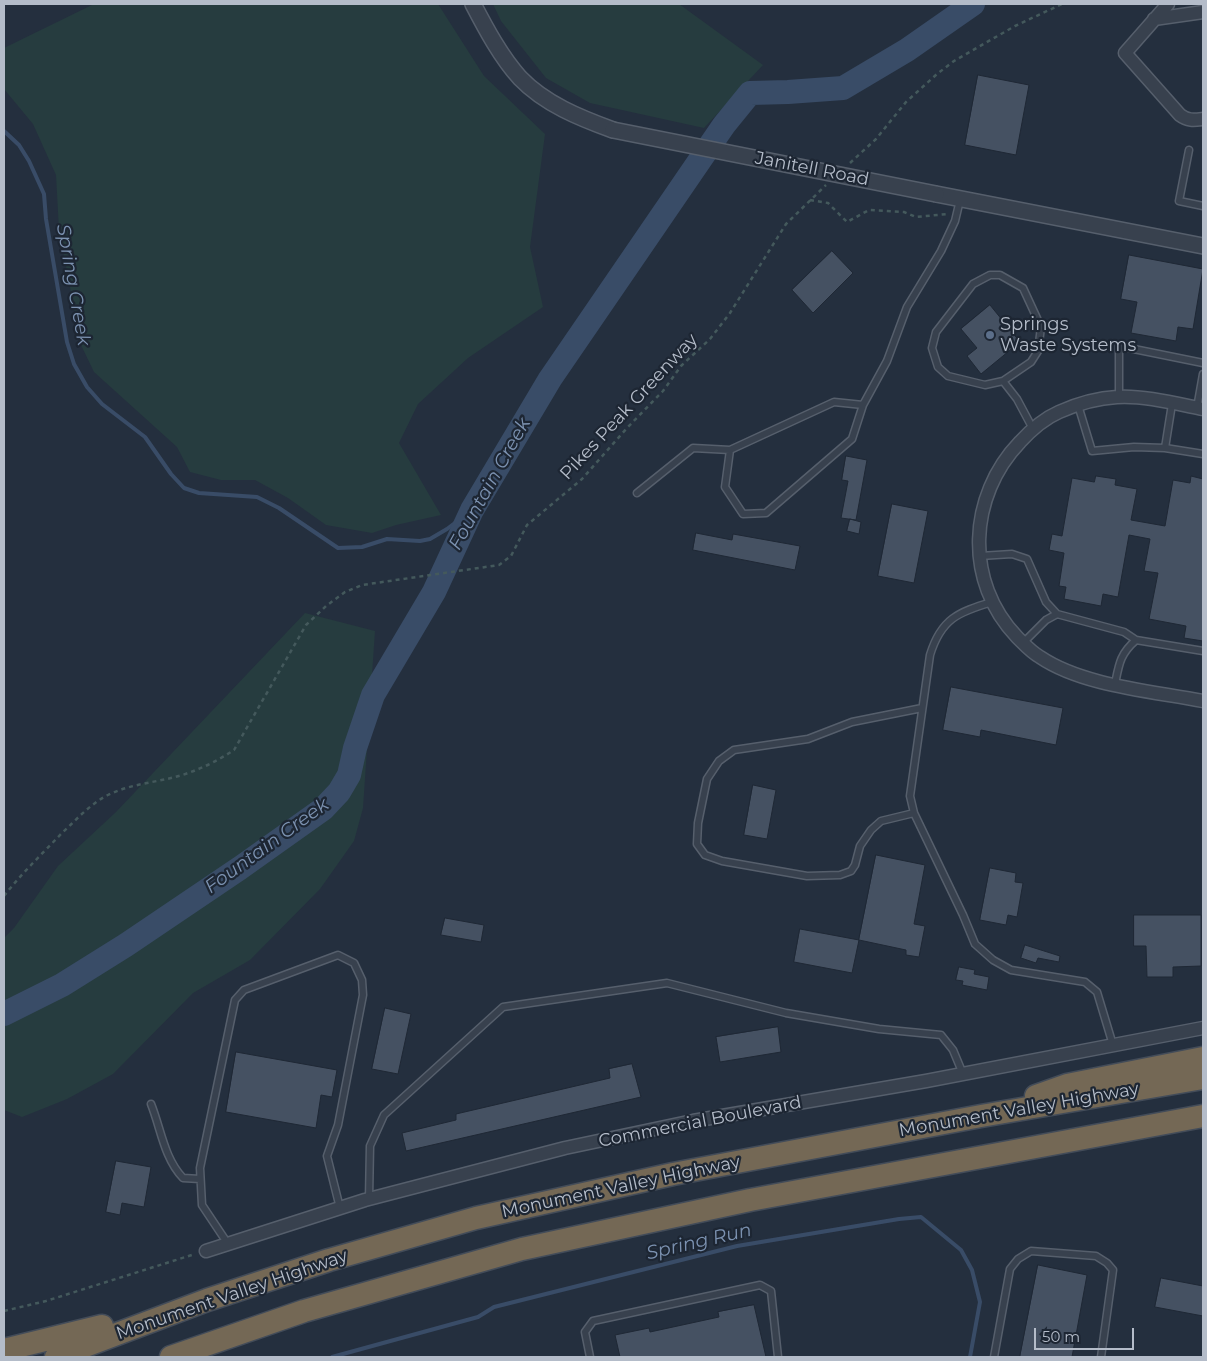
<!DOCTYPE html>
<style>
body{margin:0}
#map{position:relative;width:1207px;height:1361px;overflow:hidden;background:#242f3e;font-family:Montserrat,sans-serif}
canvas{display:block}
.frame{position:absolute;inset:0;border:5px solid #b4bcc9;pointer-events:none}
.scale{position:absolute;left:1034px;top:1328px;width:100px;height:22px;box-sizing:border-box;border:2px solid #b4bcc9;border-top:0;padding-left:6px;font-size:15px;line-height:18px;white-space:nowrap;color:#b4bcc9;-webkit-text-stroke:4px #1d2633;paint-order:stroke}
</style>
<div id="map">
<canvas width="1207" height="1361"></canvas>
<div class="frame"></div>
<div class="scale">50 m</div>
</div>
<script>
const context = document.querySelector('canvas').getContext('2d');
context.lineJoin = 'round';
function fillPath(path, color) {
  context.fillStyle = color;
  context.fill(path, 'evenodd');
}
function trace(path, color, width, dash) {
  context.strokeStyle = color;
  context.lineWidth = width;
  context.lineCap = dash ? 'butt' : 'round';
  context.setLineDash(dash || []);
  context.stroke(path);
}
function label(font, color, halo, rows, align = 'center') {
  context.font = font + ' Montserrat,sans-serif';
  context.lineWidth = 4.5;
  context.setLineDash([]);
  context.textBaseline = 'middle';
  context.strokeStyle = halo;
  context.fillStyle = color;
  for (const [text, x, y, turn = 0] of rows) {
    context.save();
    context.translate(x, y);
    context.rotate((+turn || 0) * Math.PI / 180);
    context.textAlign = isNaN(turn) ? turn : align;
    if (halo) context.strokeText(text, 0, 0);
    context.fillText(text, 0, 0);
    context.restore();
  }
}
const green = new Path2D(`
 M94,4h344l46,72 61,58 -15,113 13,60 -75,51 -50,46 -19,39 42,72 -45,10 -24,8 -46,-8 -38,-27 -33,-18h-34l-31,-8 -13,-25 -83,-75 -13,-27 -22,-115 -3,-55 -23,-51 -29,-35v-41z
 M493,4h186l84,61 -59,63 -114,-25 -44,-25 -45,-57z
 M305,613l70,18 -12,177 -9,33 -34,48 -70,71 -57,33 -80,81 -46,25 -45,18 -18,-7v-172l10,-10 44,-62 58,-54z`);
const stream = new Path2D(`
 M4,131l15,14 10,16 15,33 2,25 21,123 7,22 13,23 15,17 43,33 26,37 13,14 15,5 58,4 22,11 59,40 24,-1 25,-8 33,2 10,-2 17,-10 25,-19
 M332,1357l146,-40 16,-10 243,-61 162,-27 22,-2 40,33 11,20 8,32 -10,55`);
const river = new Path2D(`
 M4,1014l58,-29 64,-40 114,-77 83,-59 16,-17 10,-17 6,-27 18,-53 61,-103 38,-82 78,-131 174,-254 26,-32 38,-1 55,-4 64,-38 66,-46`);
const building = new Path2D(`
 M978,75l51,10 -13,70 -51,-10z
 M832,251l21,22 -40,40 -21,-23z
 M1129,255l74,14 -10,60 -15,-2 -2,14 -45,-8 6,-31 -16,-3z
 M990,305l30,37 -39,32 -14,-18 10,-8 -16,-19z
 M846,456l21,4 -11,60 -15,-2 7,-37 -6,-1z
 M1096,476l20,3 -1,6 22,4 -6,31 34,6 8,-46 17,3 1,-7 12,3v162l-19,-3 2,-12 -37,-7 9,-46 -14,-2 6,-32 -21,-4 -11,62 -15,-3 -2,12 -37,-7 2,-12 -7,-1 5,-33 -15,-3 3,-16 10,2 10,-58 22,4z
 M892,504l36,7 -14,72 -36,-7z
 M850,519l11,3 -2,12 -12,-3z
 M696,533l36,7 1,-6 67,12 -5,24 -102,-20z
 M951,687l112,21 -7,37 -75,-15 -1,7 -37,-7z
 M753,785l23,5 -9,49 -23,-4z
 M876,855l49,10 -11,59 11,2 -6,31 -13,-2v-5l-47,-10z
 M990,868l26,5 -1,9 8,1 -6,34 -9,-2 -2,10 -26,-5z
 M1134,915h67v51l-28,1v10h-26l-1,-31h-12z
 M445,918l39,7 -3,17 -40,-7z
 M800,929l59,11 -7,33 -58,-11z
 M1025,945l35,11 -1,6 -21,-4 -2,5 -15,-5z
 M959,967l16,3 -1,4 15,3 -2,13 -25,-5 1,-4 -7,-1z
 M385,1008l26,6 -13,60 -26,-5z
 M778,1027l3,25 -61,10 -4,-25z
 M236,1052l101,18 -5,27 -11,-2 -5,33 -90,-16z
 M632,1064l9,33 -235,54 -4,-18 54,-13v-6l154,-36 -1,-9z
 M116,1161l35,6 -7,40 -22,-4 -2,12 -14,-3z
 M1038,1265l49,10 -15,82h-52z
 M1161,1278l42,8v30l-48,-9z
 M754,1305l12,52h-146l-5,-22 34,-7 1,4 69,-15 -1,-5z`);
const path = new Path2D(`
 M850,163l26,-24 30,-37 31,-28 17,-13 61,-35 47,-22
 M810,200l18,3 19,19 22,-12 35,2 12,5 32,-3
 M4,896c17,-22 38,-42 57,-62 15,-14 29,-30 47,-39 20,-10 42,-12 63,-17 22,-5 45,-16 63,-28l72,-125 20,-19 19,-14 17,-7 137,-20 12,-9 16,-31 55,-46 45,-51 36,-37 18,-25 29,-27 20,-26 56,-89 40,-39
 M4,1311l42,-10 149,-47`);
const service = new Path2D(`
 M1189,150l-10,51 24,5
 M1003,381l-18,4 -37,-9 -10,-9 -6,-19 4,-16 37,-48 17,-9h10l23,13 18,39 -3,24 -7,11 -28,19 14,18 16,30
 M1119,396v-50l84,17
 M1172,404l-7,44 38,6
 M863,405l-29,-3 -104,48 -5,37 18,27 23,-1 86,-74 11,-34 24,-44 20,-54 34,-56 14,-30 5,-21
 M1078,405l14,46 42,-4 31,1
 M1197,408l6,-34
 M637,493l56,-45 37,2
 M980,556l32,-2 15,5 19,43 11,12
 M992,602c-34,10 -51,17 -62,53l-20,141 4,17 49,102 12,29 18,16 18,10 74,12 12,10 16,53
 M1023,643l23,-23 11,-6 67,18 12,8
 M1115,684c4,-20 5,-30 21,-44l67,11
 M914,813l-33,8 -10,9 -11,16 -5,19 -4,6 -11,4 -33,1 -85,-15 -17,-6 -8,-11 1,-21 9,-44 12,-18 15,-11 74,-11 44,-17 70,-14
 M151,1104c10,25 13,54 32,74l17,1
 M369,1199l1,-53 14,-31 119,-108 164,-24 119,30 93,16 62,6 12,15 10,24
 M228,1244l-26,-39 -2,-37 35,-168 9,-10 94,-35 16,8 8,17 1,15 -25,130 -11,31 13,52
 M590,1357l-5,-25 8,-11 167,-36 11,6 7,66
 M994,1357l16,-88 8,-10 13,-8 65,5 11,7 6,7 -12,87`);
const minor = new Path2D(`
 M1168,4l-43,49 55,62c8,6 14,5 23,4
 M1154,19l49,-7
 M1203,409c-25,-5 -61,-14 -86,-12 -20,1 -40,7 -58,15 -16,7 -28,18 -39,30 -52,54 -56,140 -3,195 7,7 14,15 23,20 43,29 112,34 163,44
 M206,1251l159,-51 200,-52 128,-27 233,-40 277,-53`);
const tertiary = new Path2D(`
 M473,4c13,25 28,53 47,74 25,26 60,40 93,52
 M936,194l267,52`);
const motorway = new Path2D(`
 M1036,1096l31,-11 136,-27
 M4,1350l98,-24
 M56,1357l151,-57 122,-40 147,-42 197,-44 308,-58 222,-38
 M171,1357l133,-46 218,-62 228,-49 453,-84`);
const tertiaryBridge = new Path2D(`
 M613,130l323,64`);
const markers = [
 [990,335,5,"#5c6f8a"]
];
const streetNames = [
 ["Janitell Road",812,169,11],
 ["Pikes Peak Greenway",629,407,-47],
 ["Monument Valley Highway",1019,1110,-10],
 ["Commercial Boulevard",700,1122,-11],
 ["Monument Valley Highway",621,1187,-12],
 ["Monument Valley Highway",232,1295,-19]
];
const poiNames = [
 ["Springs",1000,325],
 ["Waste Systems",1000,346]
];
const waterNames = [
 ["Spring Creek",73,285,80],
 ["Fountain Creek",490,484,-61],
 ["Fountain Creek",267,846,-36],
 ["Spring Run",699,1242,-13]
];
fillPath(green, '#263c3f');
trace(stream, '#394c67', 4);
trace(river, '#394c67', 24);
fillPath(building, '#455162');
trace(building, '#1f2835', 1);
trace(service, '#565f6c', 9);
trace(minor, '#565f6c', 15);
trace(tertiary, '#565f6c', 18);
trace(motorway, '#434c59', 25);
trace(path, '#44595c', 2.5, [4, 4]);
trace(service, '#38414e', 6);
trace(minor, '#38414e', 12);
trace(tertiary, '#38414e', 15);
trace(motorway, '#746855', 22);
trace(tertiaryBridge, '#565f6c', 18, []);
trace(tertiaryBridge, '#38414e', 15);
for (const [x, y, r, color] of markers) {
  const dot = new Path2D();
  dot.arc(x, y, r, 0, 2 * Math.PI);
  context.fillStyle = color;
  context.fill(dot);
  trace(dot, '#1d2633', 2);
}
label('18px', '#b4bcc9', '#1d2633', streetNames);
label('18px', '#b4bcc9', '#1d2633', poiNames, 'left');
label('italic 19px', '#7c92b1', '#1d2633', waterNames);
</script>
